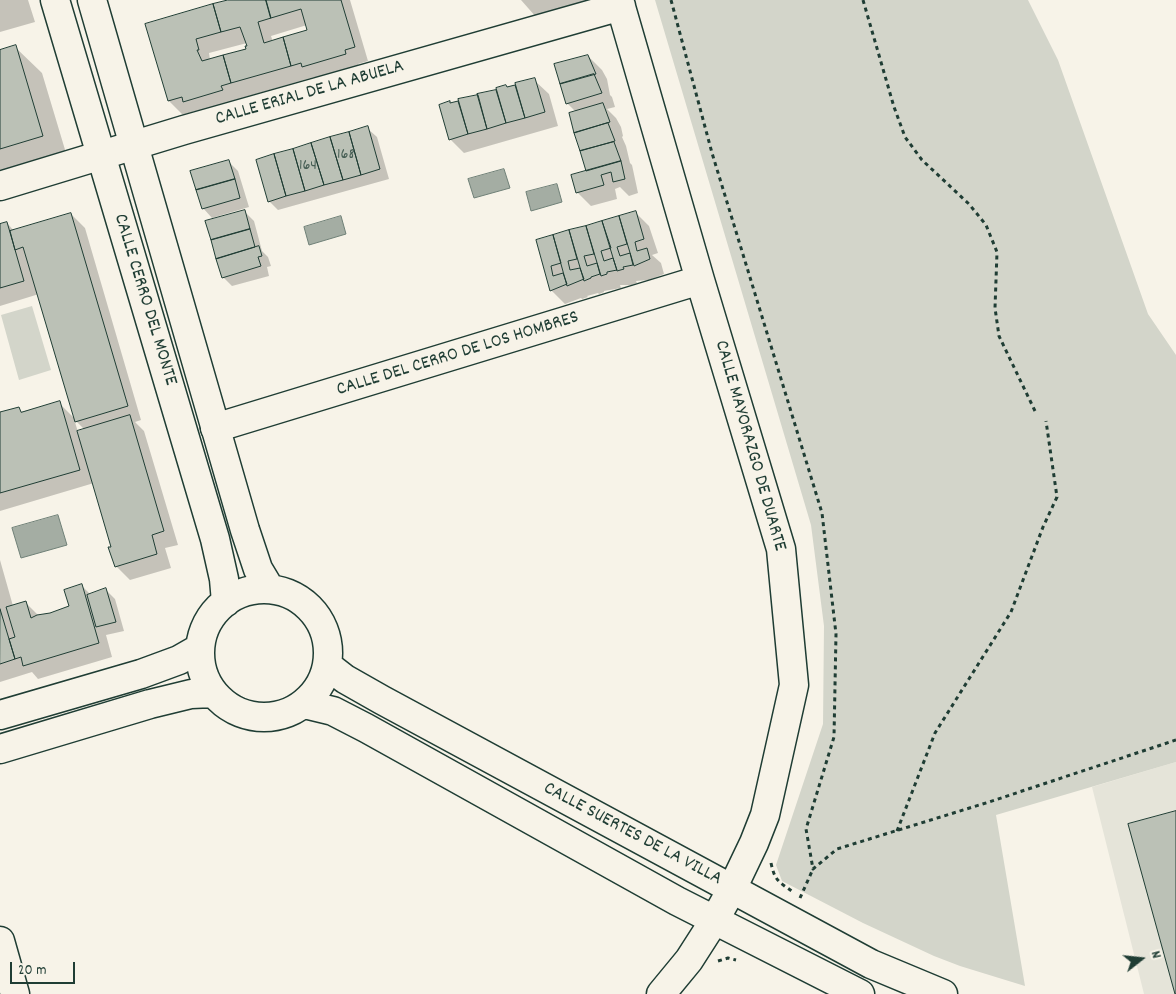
<!DOCTYPE html>
<style>
body{margin:0}
#map{position:relative;width:1176px;height:994px;overflow:hidden;background:#f7f3e8;font-family:Dekko,sans-serif}
canvas{display:block}
.north{position:absolute;left:1116px;top:934px;width:50px;height:50px;-webkit-text-stroke:4px #f7f3e8;paint-order:stroke;rotate:74deg;font-size:14px;font-weight:700;line-height:20px;text-align:center;color:#1f3d34}
.north::after{content:'';display:block;margin:auto;width:18px;height:22px;background:#1f3d34;clip-path:polygon(50% 0,100% 100%,50% 72%,0 100%)}
.scale{position:absolute;left:10px;top:962px;width:65px;height:22px;box-sizing:border-box;border:2px solid #1f3d34;border-top:0;padding-left:6px;font-size:15px;line-height:18px;white-space:nowrap;color:#1f3d34;-webkit-text-stroke:4px #f7f3e8;paint-order:stroke}
</style>
<div id="map">
<canvas width="1176" height="994"></canvas>
<div class="north">N</div>
<div class="scale">20 m</div>
</div>
<script>
const context = document.querySelector('canvas').getContext('2d');
context.lineJoin = 'round';
function fillPath(path, color) {
  context.fillStyle = color;
  context.fill(path, 'evenodd');
}
function trace(path, color, width, dash) {
  context.strokeStyle = color;
  context.lineWidth = width;
  context.lineCap = dash ? 'butt' : 'round';
  context.setLineDash(dash || []);
  context.stroke(path);
}
function label(font, color, halo, rows, align = 'center') {
  context.font = font + ' Dekko,sans-serif';
  context.lineWidth = 4;
  context.setLineDash([]);
  context.textBaseline = 'middle';
  context.strokeStyle = halo;
  context.fillStyle = color;
  for (const [text, x, y, turn = 0] of rows) {
    context.save();
    context.translate(x, y);
    context.rotate((+turn || 0) * Math.PI / 180);
    context.textAlign = isNaN(turn) ? turn : align;
    if (halo) context.strokeText(text, 0, 0);
    context.fillText(text, 0, 0);
    context.restore();
  }
}
const built = new Path2D(`
 M1176,762v232h-32l-52,-207z`);
const green = new Path2D(`
 M655,0h373l30,60 90,254 28,41v407l-180,53 29,171 -65,-20 -26,-10 -71,-33 -81,-42 -6,-16 47,-141 1,-98 -13,-101z
 M32,306l19,64 -32,10 -18,-65z`);
const water = new Path2D(`
 M504,169l6,19 -36,10 -6,-19z
 M557,184l5,18 -31,9 -5,-19z
 M341,216l5,18 -37,11 -5,-18z
 M58,515l9,30 -46,13 -9,-30z`);
const shadow = new Path2D(`
 M0,0h28l7,22 -35,10z
 M231,0h119l18,61 -10,3 2,4 -42,12 -4,-3 -79,23 1,4 -37,11 -4,-4 -12,4 -14,-14 -22,-76zM307,25l1,6 -35,11 -2,-6zM247,43l1,7 -38,10 -1,-7z
 M521,0h72l-57,17z
 M15,47l27,26 27,90 -69,20v-132z
 M588,56l14,14 5,9 3,16 2,2 3,10 -8,2 9,9 5,9 2,9 -1,1 4,9 4,17 2,2 6,28 -9,3 -9,-9 -5,2 2,10 -26,7 -14,-14 10,-20 -17,-58 6,-2 -9,-9z
 M534,80l15,14 9,32 -94,27 -14,-14 1,-35z
 M367,128l10,9 12,42 -111,31 -9,-9z
 M229,162l9,9 11,36 -37,11 -9,-10z
 M244,211l10,10 8,30 6,6 3,9 -4,1 2,9 -37,10 -9,-9 -16,-55z
 M635,212l14,14 9,27 -6,2 9,8 3,11 -15,6 -13,1 1,2 -5,2h-12l1,3 -17,3v1l-5,2 -1,-1 -11,3 1,1 -6,2 -1,-1 -16,6 -14,-14 -14,-49z
 M71,214l14,14 56,192 -6,2 9,9 34,114 -13,3 6,20 -41,12 -14,-14 -3,-18 -19,-65 -94,28v-97l18,-6 5,5 36,-10 16,16 -36,-125 -39,12v-81l7,-2 7,8zM74,419l11,11 -7,2z
 M0,560l13,46 12,-4 14,14 11,-2 20,-8 12,-20 9,9 15,-5 9,9 9,32 -18,4 6,22 -74,22 -6,-7 -32,10z`);
const building = new Path2D(`
 M228,0h38l5,18 -13,4 6,21 19,-6 8,29 -60,17 -8,-28 23,-6 -1,-3h2l-7,-19 -19,5 -8,-28z
 M266,0h75l14,47 -10,3 1,4 -44,13 -1,-4 -10,3 -8,-29 24,-7 -6,-21 -30,9z
 M213,4l8,28 -25,7 3,11h-2l5,11 21,-6 8,28 -10,3 2,4 -40,12 -1,-5 -14,4 -23,-77z
 M16,45l27,91 -43,13v-99z
 M588,55l8,19 -36,10 -6,-20z
 M594,74l8,19 -36,11 -6,-20z
 M535,78l10,34 -20,6 -10,-35z
 M506,85l1,2 8,-2 10,33 -19,5 -10,-35z
 M496,90l10,33 -19,6 -10,-35z
 M478,95l9,34 -19,5 -10,-35z
 M450,101v2l8,-2 10,33 -19,6 -10,-35z
 M603,103l7,19 -36,11 -5,-20z
 M608,123l7,18 -35,10 -6,-18z
 M368,126l12,43 -19,6 -12,-43z
 M349,132l12,43 -18,5 -13,-43z
 M330,137l13,43 -19,5 -13,-42z
 M614,142l7,19 -35,10 -6,-20z
 M311,143l13,42 -19,6 -12,-42z
 M293,149l12,42 -19,5 -12,-42z
 M274,154l12,42 -18,6 -12,-42z
 M229,160l6,19 -39,11 -6,-19z
 M621,161l4,18 -12,3 -2,-10 -10,3 3,10 -28,8 -5,-18z
 M235,179l5,19 -38,11 -6,-19z
 M245,210l5,19 -39,11 -6,-19z
 M636,211l8,28 -9,3 2,9 10,-3 3,11 -16,7 -15,-50z
 M71,213l57,193 -53,16 -52,-175 -8,3 -5,-19z
 M619,216l8,28 -10,3 3,9 10,-3 3,12 -10,2 1,2 -7,2 -15,-50z
 M602,221l9,27 -10,3 3,10 9,-3 4,12 -10,2v2l-6,2 -15,-50z
 M7,222l17,59 -24,7v-64z
 M586,226l8,28 -10,2 3,10 10,-3 3,11 -9,3v1l-7,3 -15,-51z
 M250,229l5,18 -39,12 -5,-19z
 M569,230l8,29 -9,2 2,9 10,-2 4,11 -17,7 -14,-51z
 M553,235l8,28 -10,3 2,10 10,-3 4,11 -17,7 -14,-51z
 M259,246l3,10 -4,1 3,9 -39,12 -6,-19z
 M60,401l20,69 -80,23v-81l19,-5 2,5z
 M130,415l34,116 -12,4 5,19 -42,13 -7,-20h3l-34,-116z
 M82,584l17,59 -76,23 -2,-9 -6,2 -6,-20 6,-2 -9,-30 20,-6 5,17 6,-3 13,-2 19,-7 -5,-16z
 M106,588l10,34 -20,5 -9,-32z
 M0,609l15,50 -15,5z
 M1176,811v183h-1l-47,-170z`);
const path = new Path2D(`
 M671,0l41,153 110,360 14,121 -2,103 -28,92 7,40 24,-20 152,-47 187,-62
 M863,0l31,107 11,30 17,23 47,44 17,21 11,27 -2,56 4,28 36,75
 M897,831l38,-98 76,-121 32,-85 14,-30 -11,-76
 M771,863c4,18 7,18 22,29
 M800,898l13,-29
 M718,961l10,-3 8,2`);
const minor = new Path2D(`
 M619,0l81,280 81,269 13,136 -29,130 -11,28 -22,46 -18,32 -25,39 -28,34
 M0,186l184,-56 437,-124
 M215,428l485,-148
 M0,941l15,53`);
const major = new Path2D(`
 M55,0l160,539 9,40 2,23
 M92,0l153,530 13,39 12,20
 M200 653a64 64 0 1 1 128 0a64 64 0 1 1-128 0Z
 M327,665l18,14 37,21 489,264 72,30
 M304,704l29,7 33,17 311,173 183,93
 M0,715l141,-41 38,-14 21,-12
 M0,749l150,-45 41,-10 22,-1`);
const numberNames = [
 ["168",346,156],
 ["164",308,167]
];
const streetNames = [
 ["CALLE ERIAL DE LA ABUELA",310,94,-16],
 ["CALLE CERRO DEL MONTE",144,300,73],
 ["CALLE DEL CERRO DE LOS HOMBRES",458,355,-17],
 ["CALLE MAYORAZGO DE DUARTE",749,446,74],
 ["CALLE SUERTES DE LA VILLA",632,835,28]
];
fillPath(built, '#e5e4d9');
fillPath(green, '#d3d5ca');
fillPath(water, '#a4ada3');
trace(water, '#6f8077', 1);
fillPath(shadow, '#0003');
fillPath(building, '#bbc1b6');
trace(building, '#1f3d34', 1);
trace(minor, '#1f3d34', 31);
trace(major, '#1f3d34', 31);
trace(path, '#1f3d34', 3, [4, 4]);
trace(minor, '#f7f3e8', 28);
trace(major, '#f7f3e8', 28);
label('16px', '#465e54', null, numberNames);
label('19px', '#1f3d34', '#f7f3e8', streetNames);
</script>
